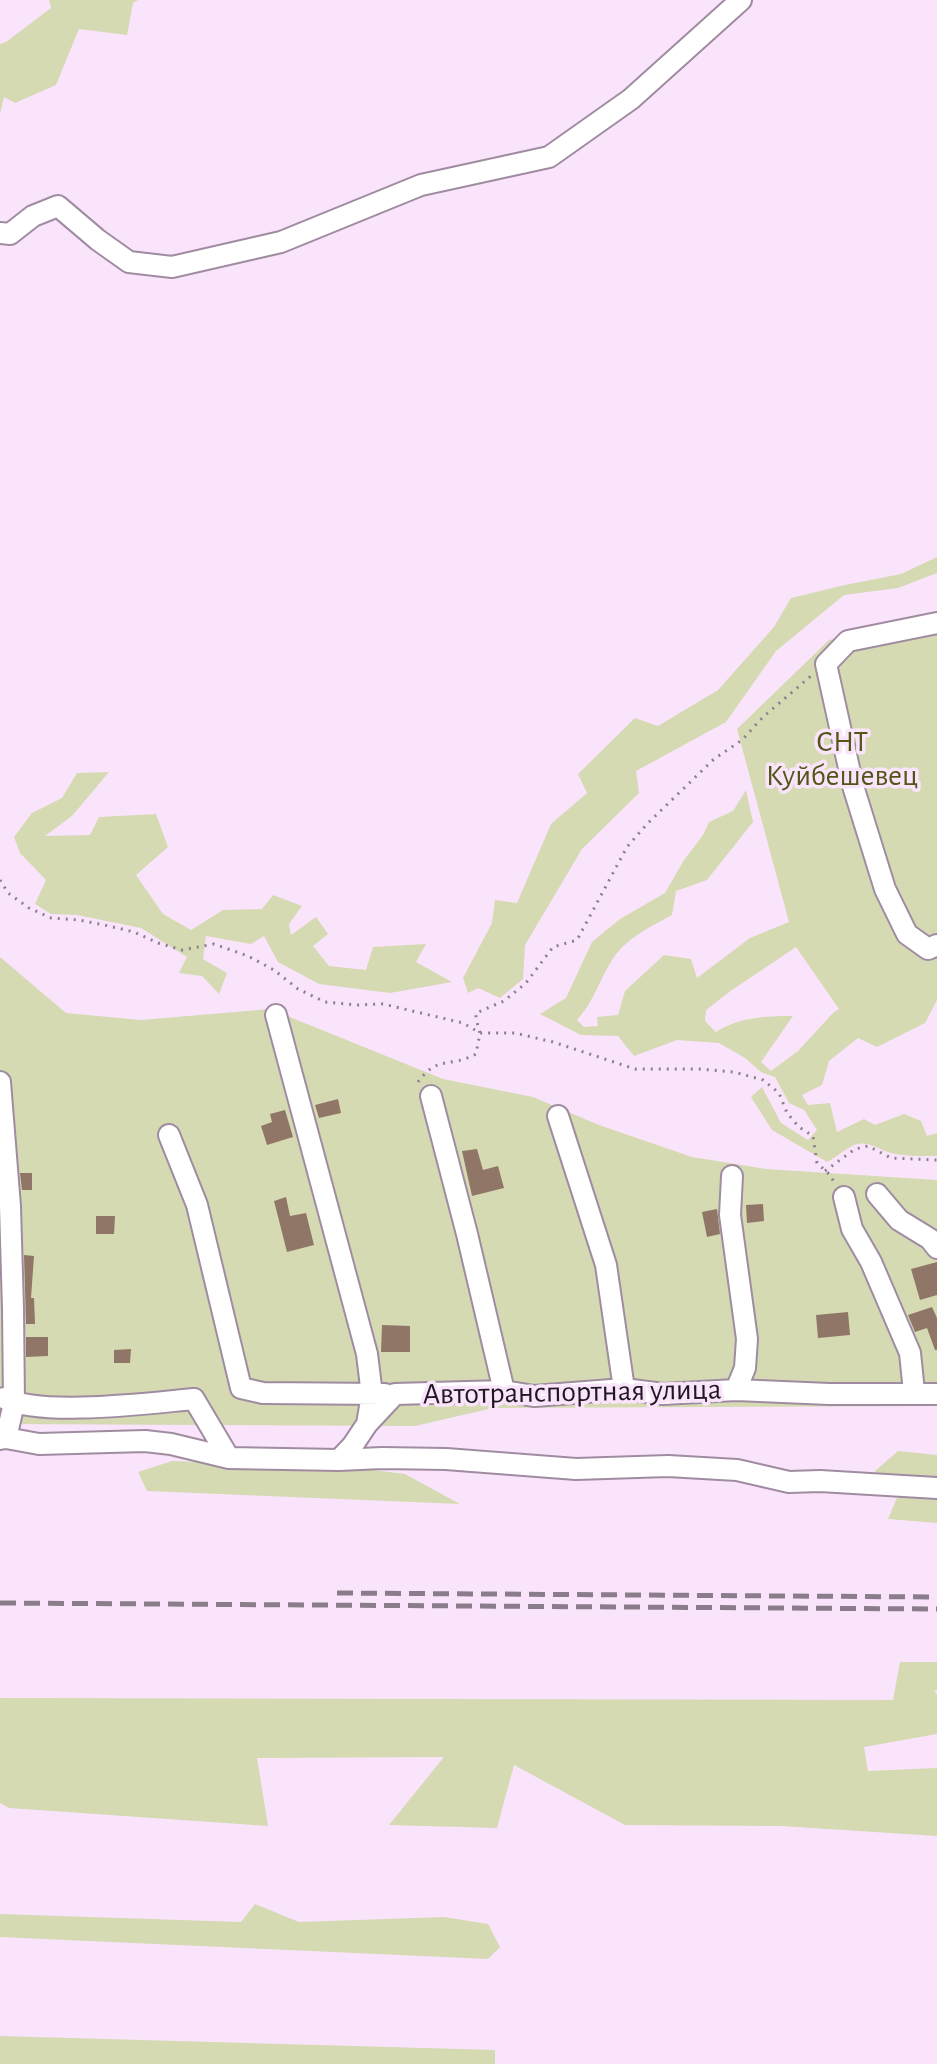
<!DOCTYPE html>
<meta charset="utf-8">
<style>
body{margin:0}
canvas{display:block;background:#fae4fb}
</style>
<canvas width="937" height="2064"></canvas>
<script>
const context = document.querySelector('canvas').getContext('2d');
context.lineJoin = 'round';
function fillPath(path, color) {
  context.fillStyle = color;
  context.fill(path, 'evenodd');
}
function trace(path, color, width, dash) {
  context.strokeStyle = color;
  context.lineWidth = width;
  context.lineCap = dash ? 'butt' : 'round';
  context.setLineDash(dash || []);
  context.stroke(path);
}
function label(font, color, halo, rows, align = 'center') {
  context.font = font + ' "Alegreya Sans",sans-serif';
  context.lineWidth = 7;
  context.setLineDash([]);
  context.textBaseline = 'middle';
  context.strokeStyle = halo;
  context.fillStyle = color;
  for (const [text, x, y, turn = 0] of rows) {
    context.save();
    context.translate(x, y);
    context.rotate((+turn || 0) * Math.PI / 180);
    context.textAlign = isNaN(turn) ? turn : align;
    if (halo) context.strokeText(text, 0, 0);
    context.fillText(text, 0, 0);
    context.restore();
  }
}
const green = new Path2D(`
 M49,0h89l-5,3 -6,32 -48,-6 -23,56 -41,18 -11,-6 -4,17v-70l6,-2 45,-34z
 M937,557v16l-39,15 -54,7 -68,56 -50,71 -90,49 3,22 -57,56 -57,96 -2,34 -23,19 -22,-10 -10,5 -5,-15 29,-55 3,-23 22,3 34,-79 36,-31 -9,-19 57,-56 23,8 60,-36 56,-63 17,-29 54,-13 56,-11z
 M937,611v389l-12,23 -48,24 -19,-9 -29,23 -7,24 -20,10 6,10 22,-2 7,29 27,-13 11,6 29,-11 17,7 6,15 10,-3v23c-15,0 -31,1 -46,-3 -13,-3 -22,-13 -37,-8 -6,2 -19,13 -27,17l-55,-32 -21,-33 11,-10 19,36 27,17 9,-10 -13,-20 -15,-7 -14,-26 -14,-5 -16,-14 -26,-15 -42,-3 -43,16 -16,-20 -37,-1 -41,-21 26,-16 26,-56 28,-23 45,-26 19,-33 19,-25 6,-13 24,-11 13,-21 7,32 -46,58 -31,11 -4,24c-22,12 -46,23 -60,45 -12,19 -19,43 -35,60l7,7 14,-1 -1,-9 21,-2 7,-24 39,-36 27,4 6,19 53,-40 39,-16 -52,-193 92,-89 89,-22zM796,947l43,62 -7,5 -34,37 -27,20 -10,-9 32,-46c-27,0 -54,1 -77,16l-11,-11 1,-11 26,-20z
 M109,772l-37,44 -27,20 45,-1 9,-18 57,-3 12,33 -32,28 27,39 28,16 32,-20 39,-1 11,-14 29,11 -13,18 2,11 25,-18 12,17 -15,12 16,20 37,4 7,-23 53,-3 -10,18 36,20 -62,11 -71,-9 -41,-22 -14,-26 -13,8 -45,-8 -3,23 24,14 -8,21 -17,-18 -23,-3 8,-16 -46,-29 -64,-13 -26,-1 -16,-10 11,-24 -26,-27 -6,-16 18,-24 30,-15 15,-25z
 M0,957l66,56 75,7 129,-11 173,70 90,18 66,28 93,32 74,12 171,11v226l-444,2 -78,18 -415,-2z
 M898,1451l39,4v68l-49,-4 11,-26 -24,-22z
 M172,1461l185,7 48,6 55,30 -313,-13 -9,-19z
 M900,1662h37v28l-3,1 3,3v40l-73,13 4,24 69,-3v68l-156,-10 -156,-1 -111,-60 -17,63 -108,-3 55,-68 -187,1 11,68 -259,-18 -9,-5v-105l893,2z
 M255,1904l44,18 145,-5 44,7 12,23 -12,12 -488,-22v-23l241,8z
 M0,2036l495,14v14h-495z`);
const building = new Path2D(`
 M338,1099l3,14 -22,5 -4,-13z
 M285,1110l8,27 -26,8 -6,-19 11,-4 -2,-8z
 M477,1149l6,21 15,-4 6,22 -32,8 -10,-45z
 M20,1173h12v17h-10z
 M286,1197l4,19 16,-3 8,32 -27,7 -13,-51z
 M763,1204l1,17 -17,2 -1,-18z
 M717,1209l3,25 -13,3 -5,-25z
 M96,1216h19l-1,18h-18z
 M24,1255l10,1 -3,42h3l1,26h-9z
 M937,1262v33l-17,5 -9,-31z
 M932,1307l5,11v32h-2l-8,-22 -12,4 -7,-17z
 M848,1312l2,23 -32,3 -2,-23z
 M382,1325l28,1v26h-29z
 M26,1337h22v19l-22,1z
 M131,1349l-1,14h-16v-13z`);
const path = new Path2D(`
 M0,880l8,13 21,15 22,10 28,2 30,6 25,6 24,11 24,7 32,-6 34,12 26,14 24,19 27,13 31,3 27,-1 80,19 17,10h35l38,9 82,27h64l35,3 29,8 16,13 8,20 12,14 14,9 4,27 12,11 5,8
 M418,1082c19,-27 33,-14 58,-28l4,-21 -4,-14v-6l28,-12 22,-18 27,-36 24,-7 50,-93 20,-23 67,-65 28,-19 21,-23 48,-41
 M825,1171l30,-22 13,-3 23,12 46,2`);
const minor = new Path2D(`
 M0,233l10,1 23,-18 25,-10 40,34 31,22 43,5 109,-25 140,-57 128,-28 82,-58 110,-99
 M937,623l-89,18 -22,23 27,122 32,103 22,45 21,15 9,-4
 M276,1015l91,339 5,41 -5,29
 M0,1082l10,124 3,103 1,94 -8,35
 M431,1096l36,138 37,157
 M558,1116l48,149 18,124
 M169,1135l28,70 44,183 22,5 122,1
 M732,1176l-2,39 17,124 -2,29 -9,22
 M877,1194l22,26 31,19 7,9
 M844,1197l8,32 19,33 39,91 4,39
 M4,1398c38,19 145,5 190,1l35,59
 M0,1439l6,-1 33,6 106,-3 26,3 58,14 110,2 14,-15 14,-21 28,-30 109,-3 30,5 90,-7 39,5 73,-4 93,4h108
 M339,1460l43,-2 64,1 130,10 92,-3 69,4 52,12 31,-1 117,7`);
const rail = new Path2D(`
 M337,1593l600,4
 M0,1603l937,6`);
const parkNames = [
 ["СНТ",842,742],
 ["Куйбешевец",842,776]
];
const streetNames = [
 ["Автотранспортная улица",572,1392,-1]
];
fillPath(green, '#d5dab3');
fillPath(building, '#8f7667');
trace(minor, '#a08ca1', 24);
trace(path, '#8d7e8e', 3, [2, 6]);
trace(minor, '#fff', 20);
trace(rail, '#8b7c8c', 5, [16, 8]);
label('30px', '#515515', '#fae4fb', parkNames);
label('30px', '#201820', '#fae4fb', streetNames);
</script>
